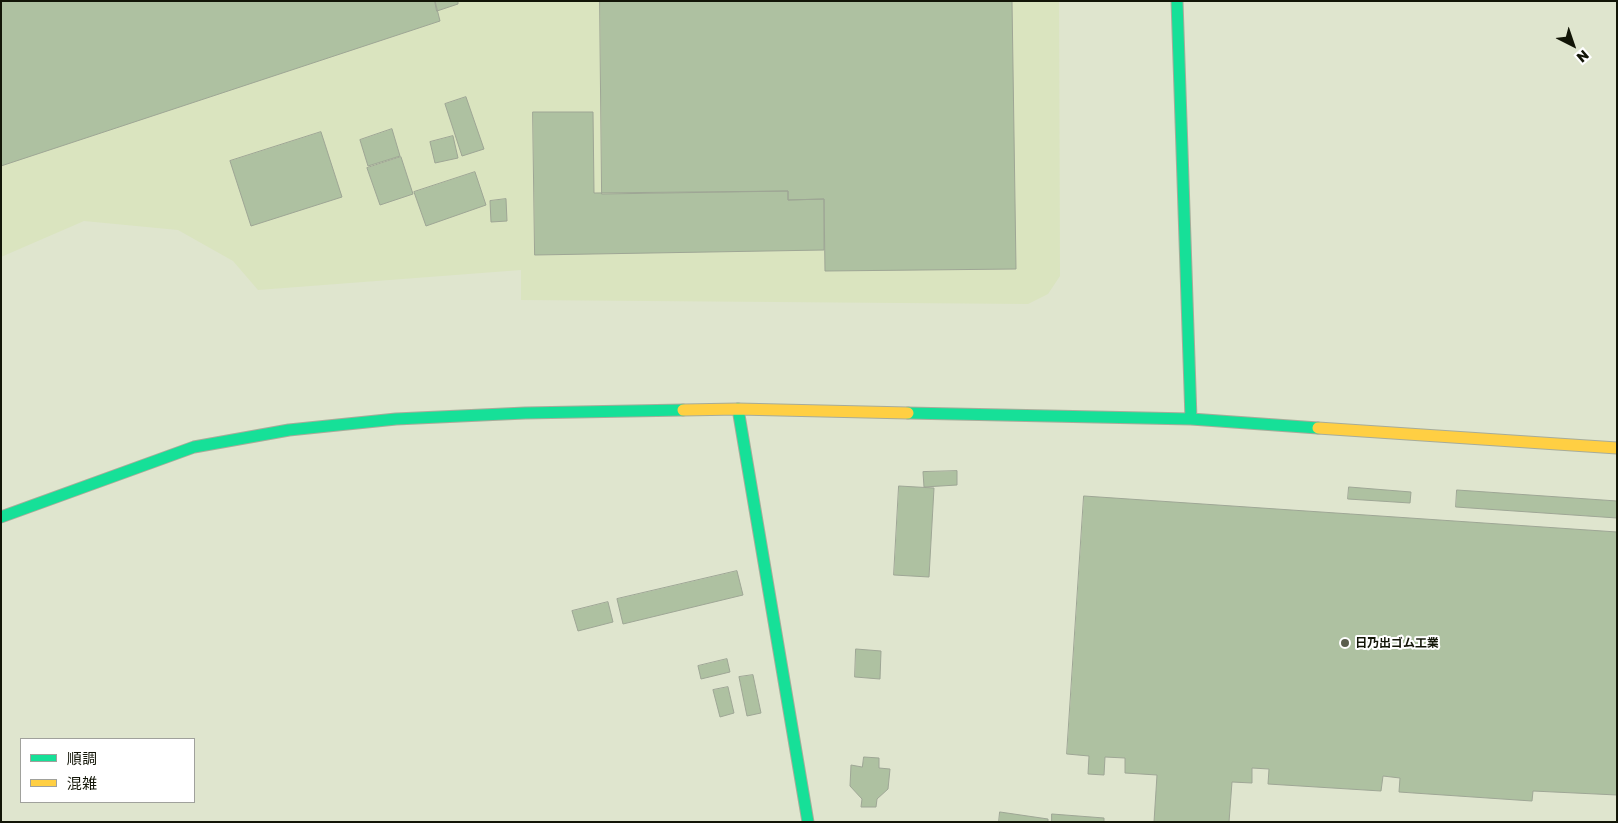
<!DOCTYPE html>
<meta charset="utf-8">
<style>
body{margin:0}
#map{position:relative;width:1618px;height:823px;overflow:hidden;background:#dfe5ce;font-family:"Golos Text","Noto Sans JP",sans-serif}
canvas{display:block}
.frame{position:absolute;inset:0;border:2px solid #121507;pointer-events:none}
.legend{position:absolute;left:20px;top:738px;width:175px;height:65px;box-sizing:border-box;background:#fff;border:1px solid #a0a19c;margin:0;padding:6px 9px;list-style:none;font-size:15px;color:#121507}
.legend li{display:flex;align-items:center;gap:10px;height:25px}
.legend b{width:25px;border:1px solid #a0a19c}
.north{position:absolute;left:1548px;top:20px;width:50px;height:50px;-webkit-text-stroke:4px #fff;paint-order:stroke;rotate:139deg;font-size:14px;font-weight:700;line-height:20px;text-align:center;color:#121507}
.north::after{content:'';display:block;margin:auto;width:18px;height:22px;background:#121507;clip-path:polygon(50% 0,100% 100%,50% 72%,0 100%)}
</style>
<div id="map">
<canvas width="1618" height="823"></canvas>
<div class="frame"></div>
<ul class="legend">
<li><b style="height:6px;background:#16e098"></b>順調</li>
<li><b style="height:6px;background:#ffcf43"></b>混雑</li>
</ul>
<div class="north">N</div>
</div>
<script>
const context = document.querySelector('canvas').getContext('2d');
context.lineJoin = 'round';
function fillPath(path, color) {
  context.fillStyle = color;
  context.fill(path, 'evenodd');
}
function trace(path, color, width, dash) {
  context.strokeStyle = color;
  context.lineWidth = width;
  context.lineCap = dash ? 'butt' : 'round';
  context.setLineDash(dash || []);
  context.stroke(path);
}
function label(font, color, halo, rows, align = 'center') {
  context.font = font + ' "Golos Text","Noto Sans JP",sans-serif';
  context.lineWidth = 4;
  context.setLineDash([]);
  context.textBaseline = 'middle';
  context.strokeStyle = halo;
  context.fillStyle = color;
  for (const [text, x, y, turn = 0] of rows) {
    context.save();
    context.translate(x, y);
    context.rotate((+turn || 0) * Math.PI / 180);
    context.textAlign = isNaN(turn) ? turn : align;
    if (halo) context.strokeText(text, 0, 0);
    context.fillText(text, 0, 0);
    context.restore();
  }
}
const built = new Path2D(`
 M1,1h1058l1,275 -12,18 -20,10 -507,-4v-30l-263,20 -25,-29 -55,-31 -94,-9 -83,36z`);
const building = new Path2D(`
 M1,1h434l5,20 -439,145z
 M435,1h23v3l-21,7z
 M600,1h412l4,268 -191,2 -1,-72 -36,1v-9l-186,3z
 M466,97l18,52 -22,7 -17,-52z
 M533,112h60l1,81 194,-2v9l36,-1v51l-289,5z
 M392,129l8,27 -32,10 -8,-26z
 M321,132l21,65 -91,29 -21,-65z
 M453,136l5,22 -23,5 -5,-21z
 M401,157l12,37 -33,11 -13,-37z
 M475,172l11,33 -60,21 -12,-34z
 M506,199l1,22 -16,1 -1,-21z
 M957,471v14l-33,2 -1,-15z
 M899,486l35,2 -5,89 -35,-2z
 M1349,487l62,5 -1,11 -62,-4z
 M1457,490l160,11v17l-161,-11z
 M1084,496l533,36v263l-84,-4 -1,10 -133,-9 1,-14 -17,-2 -2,15 -113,-7 1,-15 -17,-1v15l-20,-1 -3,40h-75l3,-47 -32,-2v-15l-20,-1 -1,18 -16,-1 1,-18 -22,-2z
 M737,571l6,24 -120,29 -6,-25z
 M608,602l5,20 -35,9 -6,-20z
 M856,649l25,2 -1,28 -25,-2z
 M727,659l3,13 -29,7 -3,-13z
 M753,675l8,38 -14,3 -8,-39z
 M728,687l6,26 -14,4 -7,-27z
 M864,757l15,1v10l11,1 -2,20 -11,10 -1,8h-15l1,-8 -12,-13 1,-21 11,2z
 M1000,812l48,7v3h-49z
 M1052,814l52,4v4h-52z`);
const fast = new Path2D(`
 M1177,1l14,418
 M738,409l70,413
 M908,413l283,6 127,9
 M1,517l193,-70 95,-17 107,-11 129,-6 158,-3`);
const slow = new Path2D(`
 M683,410l55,-1 170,4
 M1318,428l299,20`);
const markers = [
 [1345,643,5,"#5a5e4d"]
];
const poiNames = [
 ["日乃出ゴム工業",1355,643]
];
fillPath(built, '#dae4bf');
fillPath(building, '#aec1a1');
trace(building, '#9ea695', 1);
trace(fast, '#a7ac9a', 13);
trace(slow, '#a7ac9a', 13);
trace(fast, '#16e098', 11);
trace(slow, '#ffcf43', 11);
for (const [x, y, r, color] of markers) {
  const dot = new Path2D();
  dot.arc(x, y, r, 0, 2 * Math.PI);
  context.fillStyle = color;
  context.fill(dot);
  trace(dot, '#fff', 2);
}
label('bold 12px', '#121507', '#fff', poiNames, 'left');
</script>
